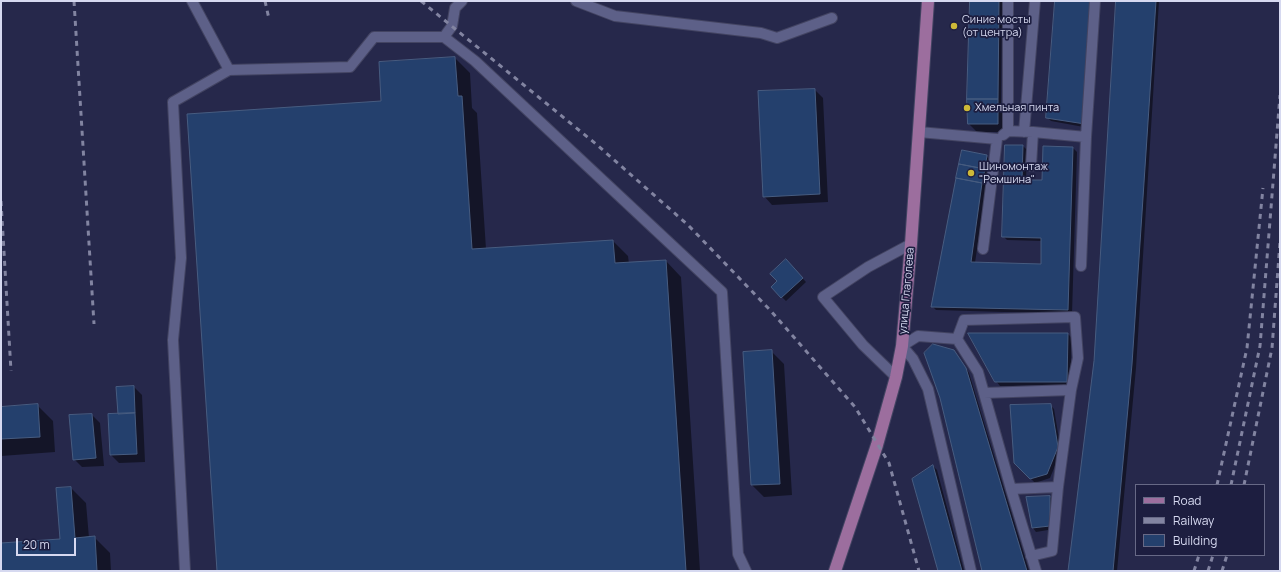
<!DOCTYPE html>
<meta charset="utf-8">
<style>
body{margin:0}
#map{position:relative;width:1281px;height:572px;overflow:hidden;background:#26284b;font-family:Manrope,sans-serif}
canvas{display:block}
.frame{position:absolute;inset:0;border:2px solid #d6d9f0;pointer-events:none}
.legend{position:absolute;left:1135px;top:484px;width:130px;height:72px;box-sizing:border-box;background:#1d1e40;border:1px solid #676986;margin:0;padding:5px 7px;list-style:none;font-size:12px;color:#d6d9f0}
.legend li{display:flex;align-items:center;gap:8px;height:20px}
.legend b{width:20px;border:1px solid #676986}
.scale{position:absolute;left:16px;top:538px;width:60px;height:18px;box-sizing:border-box;border:2px solid #d6d9f0;border-top:0;padding-left:5px;font-size:12px;line-height:14px;white-space:nowrap;color:#d6d9f0;-webkit-text-stroke:3px #1d1e40;paint-order:stroke}
</style>
<div id="map">
<canvas width="1281" height="572"></canvas>
<div class="frame"></div>
<ul class="legend">
<li><b style="height:5px;background:#9c6e9e"></b>Road</li>
<li><b style="height:5px;background:#8284a1"></b>Railway</li>
<li><b style="height:11px;background:#24406d"></b>Building</li>
</ul>
<div class="scale">20 m</div>
</div>
<script>
const context = document.querySelector('canvas').getContext('2d');
context.lineJoin = 'round';
function fillPath(path, color) {
  context.fillStyle = color;
  context.fill(path, 'evenodd');
}
function trace(path, color, width, dash) {
  context.strokeStyle = color;
  context.lineWidth = width;
  context.lineCap = dash ? 'butt' : 'round';
  context.setLineDash(dash || []);
  context.stroke(path);
}
function label(font, color, halo, rows, align = 'center') {
  context.font = font + ' Manrope,sans-serif';
  context.lineWidth = 3.5;
  context.setLineDash([]);
  context.textBaseline = 'middle';
  context.strokeStyle = halo;
  context.fillStyle = color;
  for (const [text, x, y, turn = 0] of rows) {
    context.save();
    context.translate(x, y);
    context.rotate((+turn || 0) * Math.PI / 180);
    context.textAlign = isNaN(turn) ? turn : align;
    if (halo) context.strokeText(text, 0, 0);
    context.fillText(text, 0, 0);
    context.restore();
  }
}
const shadow = new Path2D(`
 M971,1h31l-1,103 4,4 1,24h-29l-8,-8z
 M1056,1l33,127 -38,-7 -4,-4z
 M1117,1h42l-23,367 -19,203h-48l26,-210z
 M455,58l15,15 2,35 5,5 9,136 127,-8 15,15 1,8 37,-3 15,16 19,294h-482l164,-469z
 M815,90l8,8 5,104 -56,3 -8,-9z
 M1023,146l4,4 -1,31h17l30,-33 4,4 -5,162 -136,-4 -4,-4 54,-150 4,4 -15,103 67,2v-24l-35,-1 -4,-4z
 M786,261l20,21 -20,19 -14,-14 7,-6z
 M1068,334l4,4 -2,47 -70,1 -4,-5z
 M772,352l12,12 8,131 -28,2 -12,-12 -8,-132z
 M958,356l11,17 60,198h-47l-41,-174z
 M134,387l8,8 3,67 -26,1 -8,-8 8,-40z
 M37,405l16,16 2,31 -54,4v-48z
 M1050,405l4,4 7,42 -11,27 -15,5 -20,-21z
 M92,415l8,8 4,43 -22,1 -8,-8z
 M933,466l4,4 27,101h-25l-26,-92z
 M71,488l15,15 3,35 5,-1 16,16 1,18h-110v-27l60,-4z
 M1050,497l4,4v28l-18,3 -3,-4z`);
const building = new Path2D(`
 M970,1h29l-1,98h-31z
 M1055,1h37l-7,123 -39,-6z
 M1116,1h40l-24,363 -19,207h-45l26,-210z
 M455,57l3,39h4l10,153 141,-9 2,23 51,-3 20,311h-469l-30,-457 194,-13 -2,-39z
 M815,89l5,105 -57,3 -5,-106z
 M967,99h31v25h-30z
 M1005,145h18l-1,35h20l1,-34 30,1 -5,163 -137,-3 25,-129 26,5 -11,79 70,2v-26l-39,-1z
 M962,150l25,5 -2,14 -26,-5z
 M959,164l26,5 -3,14 -26,-5z
 M786,259l17,19 -22,20 -10,-11 6,-6 -7,-7z
 M968,333h100l-1,49h-72z
 M933,344l21,6 12,18 61,203h-45l-42,-173 -16,-45z
 M772,350l8,134 -29,1 -8,-133z
 M134,386l1,27 -17,1 -2,-27z
 M38,404l2,33 -39,2v-32z
 M1051,404l7,43 -11,27 -17,5 -16,-16 -4,-58z
 M135,413l2,41 -27,1 -2,-41z
 M92,414l4,44 -23,2 -4,-45z
 M933,465l29,106h-24l-26,-92z
 M71,487l4,51 20,-2 2,35h-96v-28l59,-4 -4,-51z
 M1050,496v30l-18,2 -6,-31z`);
const lane = new Path2D(`
 M576,1l39,15 146,17 16,5 55,-20
 M444,37l31,24 247,231 16,262 8,17
 M229,70l121,-3 24,-30h70l8,-11 3,-18 7,-7
 M1008,131v-130
 M919,132l78,7 -14,110
 M1024,132l11,-131
 M1033,132l53,5 -5,129
 M1003,135l5,-4 25,1 -2,34
 M1086,137l9,-136
 M957,339l7,-19 111,-3 3,41 -7,32
 M896,377l-33,-32 -40,-48 45,-30 43,-23
 M1011,489l25,82
 M1031,556l21,-5 6,-64
 M185,571l-12,-231 8,-82 -8,-156 56,-32 -37,-69
 M971,571l-43,-182 -15,-30 -11,-13 16,-10 39,3 21,33 33,117 47,-2 13,-97 -87,3`);
const primary = new Path2D(`
 M835,571l42,-126 19,-68 6,-31 9,-102 17,-243`);
const rail = new Path2D(`
 M74,1l20,323
 M265,1l4,18
 M421,1l175,143 92,81 82,85 85,97 34,56 30,108
 M1,201l10,170
 M1217,485l30,-137 16,-160
 M1231,485l29,-139 20,-251
 M1244,485l28,-137 8,-106
 M1194,571l5,-16
 M1208,571l5,-16
 M1222,571l5,-16`);
const markers = [
 [954,26,4,"#cdb938"],
 [967,108,4,"#cdb938"],
 [971,173,4,"#cdb938"]
];
const poiNames = [
 ["Синие мосты",962,20],
 ["(от центра)",962,33],
 ["Хмельная пинта",975,108],
 ["Шиномонтаж",979,167],
 ["\"Ремшина\"",979,180]
];
const streetNames = [
 ["улица Глаголева",907,291,-85]
];
fillPath(shadow, '#0007');
fillPath(building, '#24406d');
trace(building, '#475c80', 1);
trace(lane, '#434462', 12);
trace(primary, '#434462', 14);
trace(lane, '#5d6088', 10);
trace(primary, '#9c6e9e', 12);
trace(rail, '#8284a1', 3, [5, 5]);
for (const [x, y, r, color] of markers) {
  const dot = new Path2D();
  dot.arc(x, y, r, 0, 2 * Math.PI);
  context.fillStyle = color;
  context.fill(dot);
  trace(dot, '#1d1e40', 1.5);
}
label('11px', '#d6d9f0', '#1d1e40', poiNames, 'left');
label('11px', '#d6d9f0', '#1d1e40', streetNames);
</script>
